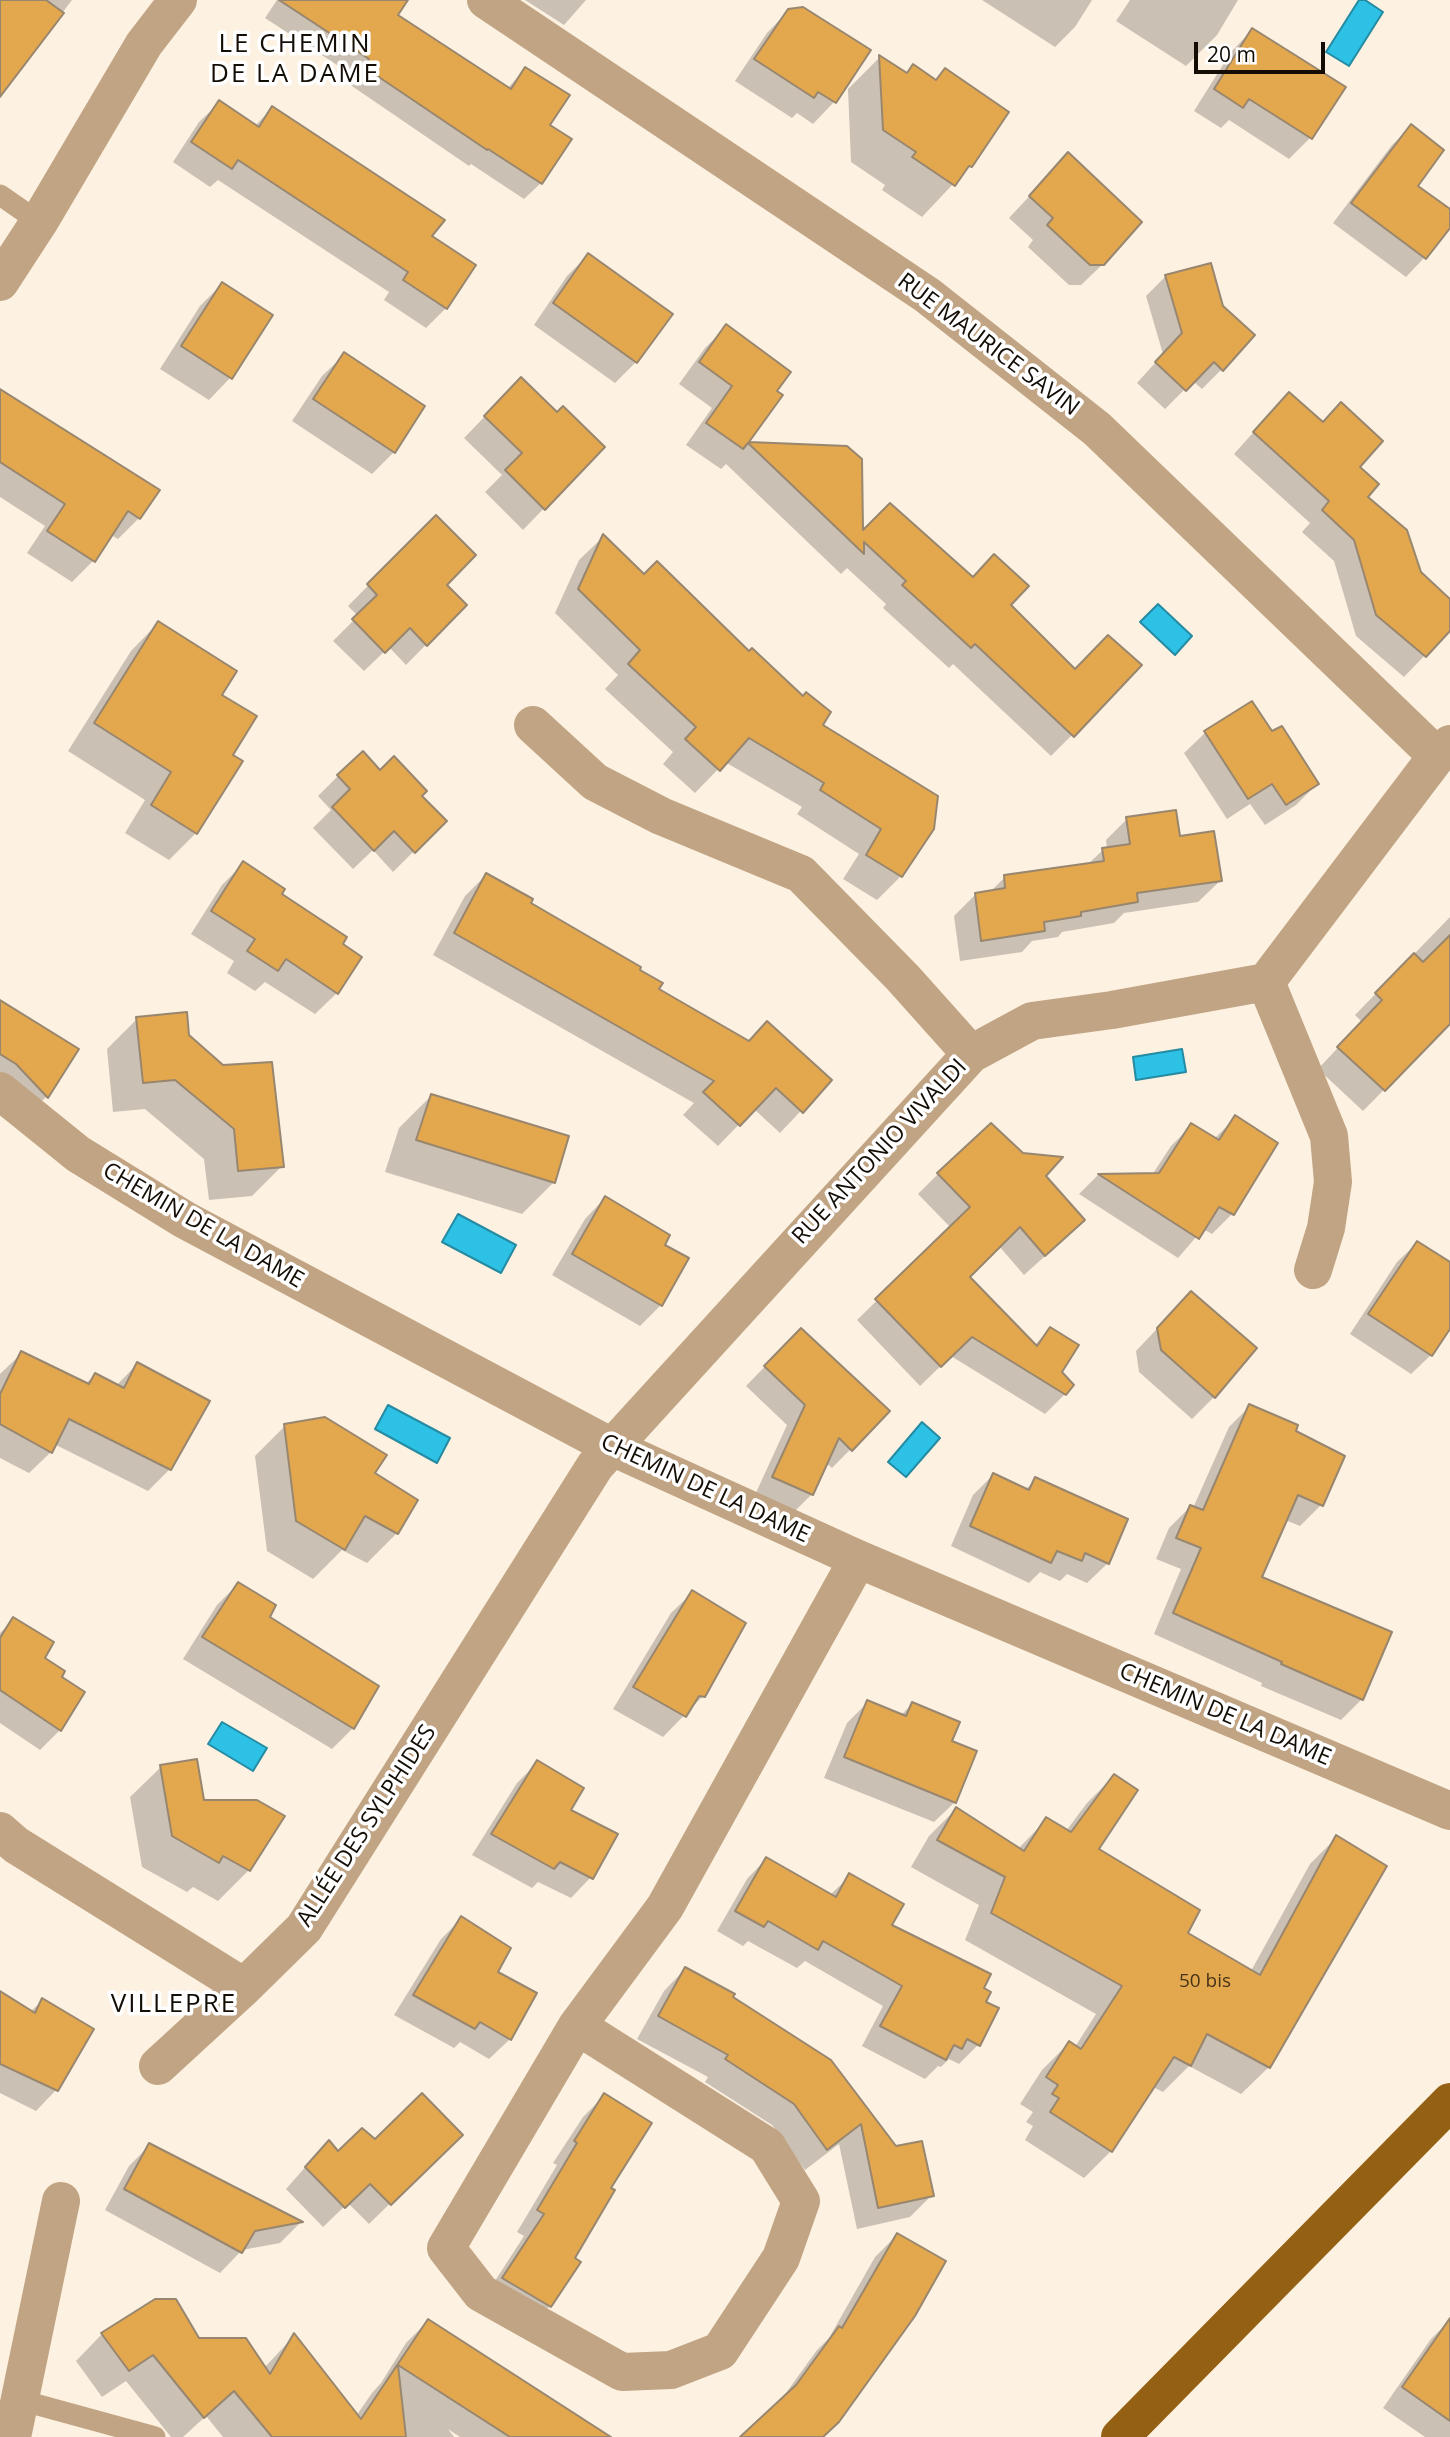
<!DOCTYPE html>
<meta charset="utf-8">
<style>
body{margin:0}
#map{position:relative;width:1450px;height:2437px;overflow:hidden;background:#fdf1e1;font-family:"Open Sans",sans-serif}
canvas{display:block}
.scale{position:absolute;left:1194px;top:42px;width:131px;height:32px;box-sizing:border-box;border:4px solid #130d05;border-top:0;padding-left:9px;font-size:21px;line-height:24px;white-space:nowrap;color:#130d05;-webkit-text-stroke:5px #fff;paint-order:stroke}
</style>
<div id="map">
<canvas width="1450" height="2437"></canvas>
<div class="scale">20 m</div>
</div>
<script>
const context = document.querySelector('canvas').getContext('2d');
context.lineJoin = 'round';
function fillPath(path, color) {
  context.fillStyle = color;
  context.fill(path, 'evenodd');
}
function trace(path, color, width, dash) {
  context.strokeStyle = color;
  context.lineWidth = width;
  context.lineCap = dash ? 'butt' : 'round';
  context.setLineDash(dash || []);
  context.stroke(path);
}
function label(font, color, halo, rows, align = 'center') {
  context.font = font + ' "Open Sans",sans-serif';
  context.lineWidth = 7;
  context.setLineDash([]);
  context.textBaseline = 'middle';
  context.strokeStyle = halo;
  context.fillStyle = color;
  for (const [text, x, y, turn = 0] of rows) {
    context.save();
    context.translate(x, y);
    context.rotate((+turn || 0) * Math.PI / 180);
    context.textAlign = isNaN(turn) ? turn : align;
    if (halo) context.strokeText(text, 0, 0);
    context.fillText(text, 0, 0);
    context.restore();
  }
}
const water = new Path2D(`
 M1359,0h6l18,12 -34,54 -23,-14z
 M1158,604l34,32 -17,19 -35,-33z
 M1182,1049l4,23 -50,8 -3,-23z
 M458,1214l58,31 -15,28 -59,-31z
 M388,1405l62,33 -13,25 -62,-34z
 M922,1422l18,16 -34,39 -18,-15z
 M222,1722l45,26 -14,23 -45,-27z`);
const shadow = new Path2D(`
 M0,0h72l-72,95z
 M277,0h129l-10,16 111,73 18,-20 23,57 -7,57 -17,16 -53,-35 -2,2 -120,-82 5,-8 -89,-58z
 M525,0h61l-22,25z
 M982,0h110l-17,27 -20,20z
 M1130,0h108l-21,35 -31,31 -70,-45z
 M788,11l80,39 -34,52 -21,22 -16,-11 -5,5 -57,-37 32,-48z
 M1252,30l58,108 -21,21 -60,-39 -8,8 -27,-17 37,-59z
 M879,58l26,16 8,-8 21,15 11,-11 25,96 -48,51 -40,-27 3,-5 -34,-23 -3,-73z
 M219,103l36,23 17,-18 158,129 16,71 -20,20 -42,-28 5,-8 -171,-112 -8,7 -37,-25 26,-40z
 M1411,127l4,59 35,25v14l-26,33 -18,19 -73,-54 59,-78z
 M1068,155l35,109 -22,21h-12l-41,-38 5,-7 -24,-22z
 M588,255l48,107 -21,21 -81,-58 33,-49z
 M1166,276l56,93 -20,20 -9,-8 -28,28 -28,-26 26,-29 -17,-58z
 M222,284l48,32 -40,62 -21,22 -49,-31 40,-63z
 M726,327l19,117 101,3 16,87 111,44 36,28 63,129 -21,21 -98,-92 -4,4 -66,-60 3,-4 -39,-36 -6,6 -115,-110 -5,5 -35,-24 26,-37 -33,-24 26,-36z
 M344,355l50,97 -22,22 -80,-53 30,-45z
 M521,379l35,35 47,33 -80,83 -38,-38 17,-17 -38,-37z
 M0,391l139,127 -21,21 -7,-4 -18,26 -21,21 -45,-29 18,-27 -45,-29z
 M1341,404l25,93 53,76 31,28v28l-46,48 -48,-41 -22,-75 -32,-29 8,-9 -76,-69 35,-39 53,8z
 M436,517l9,68 20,20 -59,60 -17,-18 -25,24 -31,-30 25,-25 -10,-10z
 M603,537l41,39 177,150 115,71 -35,79 -24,24 -34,-21 16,-25 -62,-40 5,-7 -77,-45 -30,31 -32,-29 10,-12 -68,-63 13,-14 -63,-62 24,-53z
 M158,623l62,72 11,61 -35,77 -27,27 -44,-27 20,-33 -77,-49 63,-100z
 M1205,733l66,1 46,50 -21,21 -31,20 -15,-21 -23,15 -43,-66z
 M380,772l40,24 24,25 -51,51 -20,-22 -20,19 -40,-41 18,-18 -13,-14 20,-20z
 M1127,819l51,19 42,43 -22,21 -74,11 -10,10 -52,9 -4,5 -26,4 -10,11 -62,9 -6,-45 22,-22 14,-2 15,-15 82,-12 16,-15 4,-1 -1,-9z
 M244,863l97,81 -4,49 -22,21 -50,-32 -10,9 -28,-18 7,-12 -43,-27 31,-49z
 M486,875l42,29 109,67 20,19 91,53 82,37 -50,53 -26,-24 -36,37 -35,-31 11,-12 -261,-148 32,-59z
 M1450,917v106l-87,88 -45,-42 44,-47 -7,-7z
 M0,1002l76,47 -30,48 -21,21 -25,-26z
 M137,1019l51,17 35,31 59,99 -30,30 -43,4 -5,-41 -59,-50 -32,3 -6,-63z
 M431,1096l123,86 -32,32 -137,-42 14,-44z
 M1235,1118l40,26 -43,70 -20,20 -9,-5 -25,29 -99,-64 19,-19h54l19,-29 20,-20 24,12z
 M938,1174l106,2 19,64 -39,35 -25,-29 -32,31 67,69 16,-17 15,65 -20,20 -94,-58 -31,30 -63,-66 94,-92 -33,-34z
 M605,1198l57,47 -1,60 -21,21 -88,-51 33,-56z
 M1417,1243l33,21v62l-19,29 -20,19 -61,-40 47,-72z
 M1170,1315l85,33 -41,49 -22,22 -53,-47 -3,-21z
 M782,1349l106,62 -56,57 -6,-5 -14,31 -19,19 -39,-16 33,-72 -41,-39z
 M22,1353l63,31 10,-9 21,11 21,-22 71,37 -38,68 -22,22 -94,-47 -3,8 -22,21 -29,-15v-84z
 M1250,1406l71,99 -21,21 -15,-6 -25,58 102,121 -21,21 -80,-34 1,-3 -108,-49 27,-65 -25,-10 13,-31 21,-21 3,1 36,-81z
 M285,1426l88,47 24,60 -30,30 -25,-13 -29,29 -46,-28 -12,-95z
 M993,1475l32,15 11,-11 72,84 -21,20 -20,-9 -7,7 -20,-9 -11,11 -78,-37 22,-51z
 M238,1584l115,144 -21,21 -149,-90 34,-54z
 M693,1592l10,104 -40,41 -50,-28 58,-96z
 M14,1619l28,40 18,19v52l-20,20 -40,-27v-90z
 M868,1702l32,14 12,-12 38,38 5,60 -21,20 -110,-44 23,-55z
 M537,1763l31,47 23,67 -20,21 -33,-16 -6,6 -60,-33 45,-72z
 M161,1767l42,34 46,69 -31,31 -25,-14 -6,5 -45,-25 -12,-70z
 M1114,1776l-17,74 89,84 65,37 59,-107 27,-27 -68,230 -28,27 -52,-28 -26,26 -10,-5 -42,64 -27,27 -59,-38 8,-14 -7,-4 7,-10 -13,-8 22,-34 27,-27 6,4 21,-33 -131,-74 14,-35 -68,-38 18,-31 27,-27 62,40 29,-30 19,12 21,-28z
 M766,1859l64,36 20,-19 39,49 92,64 3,14 -6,42 -19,19 -10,-5 -8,8 -3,-1 -13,13 -63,-33 21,-40 -78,-45 -8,7 -49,-27 -5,5 -26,-15 30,-52z
 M461,1919l34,54 15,66 -21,20 -29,-17 -6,6 -60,-33 47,-76z
 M685,1969l145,92 102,134 -22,22 -53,12 -18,-85 -34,26 -33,-45 -67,-43 3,-5 -71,-38 27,-48z
 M42,2001l14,89 -20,21 -36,-18v-89l30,8z
 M605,2095l4,94 -59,117 -22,22 -46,-27 42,-65 -7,-4 40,-67 -4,-2 30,-46z
 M460,2135l-91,89 -21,-21 -25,24 -37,-38 22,-25 30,-10z
 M150,2145l150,78 -20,20 -38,7 -22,23 -115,-63 24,-44z
 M897,2235l-75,202h-79l35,-33 39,-54 12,-12 46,-81z
 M1450,2320v117h-25l-42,-29 48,-69z
 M428,2321l172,116h-140l-12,-8 6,8h-231l-17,-21 -23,21h-12l-45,-56 -24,16 -26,-36 26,-27 96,6 66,28 30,-32 62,80 16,-23 9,-10 25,-40z`);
const building = new Path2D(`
 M0,0h46l18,13 -64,84z
 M279,0h129l-10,15 113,74 14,-22 45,28 -20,30 22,14 -30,45 -54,-35 -1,1 -123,-83 5,-8z
 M803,7l68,43 -35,53 -18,-11 -4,6 -60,-39 34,-50z
 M1252,28l94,59 -34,52 -63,-40 -6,9 -29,-19z
 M879,55l28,18 6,-9 23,16 9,-12 64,44 -37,55 -3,-1 -14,20 -43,-29 4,-5 -33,-22z
 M219,100l40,27 13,-21 173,114 -13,16 44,29 -29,44 -44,-29 5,-8 -126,-83 -44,-29 -6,9 -41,-27z
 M1411,124l33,26 -26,36 32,23v19l-24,31 -75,-56z
 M1068,152l74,70 -38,43h-14l-43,-40 6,-7 -24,-22z
 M588,253l85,61 -36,49 -84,-60z
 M1211,263l12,43 32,29 -32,36 -9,-9 -28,29 -31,-29 27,-29 -17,-58z
 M222,282l51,33 -41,64 -51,-33z
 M726,324l65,48 -14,19 6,4 -34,47 98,4 15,13 1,71 27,-27 83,74 21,-23 35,32 -18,19 64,64 33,-34 34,30 -68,72 -99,-93 -4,4 -69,-63 4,-4 -42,-39v12l-116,-111 -5,6 -37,-26 26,-37 -33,-24z
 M344,352l81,54 -30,47 -82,-54z
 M521,377l36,35 6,-6 42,41 -60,63 -40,-40 17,-17 -38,-37z
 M0,389l160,101 -20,29 -12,-8 -33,51 -48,-31 18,-27 -65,-42z
 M1289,392l34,30 18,-20 42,39 -23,26 19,17 -11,13 39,33 14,42 29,27v32l-24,26 -50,-42 -22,-75 -32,-30 7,-9 -76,-69z
 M436,515l40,40 -29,30 20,20 -40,41 -17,-18 -25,25 -33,-34 25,-24 -10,-11z
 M603,534l41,40 13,-13 92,90 3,-3 51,48 3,-4 25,20 -8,13 115,71 -4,33 -32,48 -36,-22 15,-26 -61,-39 4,-7 -75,-45 -29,33 -35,-32 11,-12 -68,-63 12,-14 -62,-61z
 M158,621l79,50 -15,24 35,21 -24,39 10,6 -46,73 -46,-29 20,-33 -77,-49z
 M1252,701l20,30 10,-5 37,58 -33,21 -14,-21 -24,15 -44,-68z
 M363,751l17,19 14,-14 33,35 -5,5 25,25 -32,32 -21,-22 -20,20 -42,-44 18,-18 -13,-14z
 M1176,810l4,26 34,-5 8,50 -85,12 1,9 -57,10v4l-37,6 1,9 -64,10 -6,-48 30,-5 -1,-13 100,-14 -2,-13 28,-4 -4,-27z
 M243,861l42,28 -3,5 65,43 -4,7 19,13 -24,37 -52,-35 -8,12 -31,-20 8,-12 -44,-28z
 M486,873l47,26 -2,4 110,64 -1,3 23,13 -4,6 90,52 18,-20 65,59 -29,33 -27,-25 -36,38 -37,-34 11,-11 -260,-148z
 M1450,935v89l-65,67 -48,-44 45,-47 -7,-7 39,-40 9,9z
 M0,1000l79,49 -31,49 -32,-34 -16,-10z
 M187,1012l2,23 34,30 49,-3 12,105 -46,4 -4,-42 -59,-49 -32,3 -7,-66z
 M431,1094l138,42 -14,47 -139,-43z
 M1235,1115l43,28 -44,72 -15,-8 -20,32 -101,-65 61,-1 32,-50 28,17z
 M991,1123l32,30 40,4 -17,19 39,44 -40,36 -25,-29 -50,50 67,69 13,-19 29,18 -17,27 12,13 -8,10 -94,-58 -31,30 -66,-68 95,-92 -33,-34z
 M605,1196l65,39 -5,10 24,13 -27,48 -90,-52z
 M1417,1241l33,21v67l-18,27 -64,-42z
 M1191,1291l66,57 -42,50 -54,-48 -4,-22z
 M801,1328l89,83 -38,40 -13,-13 -26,57 -41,-18 33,-72 -41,-39z
 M21,1351l68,33 6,-11 29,15 13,-26 73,39 -39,69 -102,-51 -17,34 -52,-29v-30z
 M1249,1404l49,21 -2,6 49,25 -22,50 -25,-11 -36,82 130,55 -29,68 -82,-36 1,-2 -109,-49 28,-65 -25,-10 14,-33 13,5z
 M325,1417l62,38 -12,18 43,27 -20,34 -33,-18 -20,34 -49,-29 -12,-97z
 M993,1473l36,17 6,-13 93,42 -19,45 -24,-11 -3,8 -25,-10 -6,12 -81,-37z
 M238,1582l38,23 -6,12 109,69 -25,43 -152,-92z
 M692,1590l54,33 -41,74 -6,-1 -13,21 -53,-30z
 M13,1617l41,25 -9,16 20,13 -3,6 23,15 -24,39 -61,-41v-52z
 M867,1700l39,16 6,-14 48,20 -8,19 25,10 -21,52 -112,-46z
 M197,1759l7,41h53l28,16 -35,55 -27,-15 -4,7 -47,-27 -12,-71z
 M537,1760l47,28 -13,22 47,24 -25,45 -33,-17 -6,7 -63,-35z
 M1114,1774l24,16 -39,59 101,61 -12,23 72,42 76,-140 51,31 -117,202 -63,-34 -16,32 -17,-9 -62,95 -62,-40 9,-14 -7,-4 6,-9 -12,-8 23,-36 12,8 41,-63 -131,-73 14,-36 -68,-37 19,-33 68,44 22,-34 25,15z
 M766,1857l70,40 13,-24 55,31 -12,21 99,49 -7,14 7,4 -5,10 13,6 -19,38 -13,-7 -5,10 -8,-4 -8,15 -66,-34 22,-40 -79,-45 -5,9 -50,-29 -4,6 -29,-16z
 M461,1916l50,32 -13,24 39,21 -26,47 -31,-18 -5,7 -62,-34z
 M685,1967l50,27 -2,3 98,63 65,86 26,-5 12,55 -56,12 -17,-84 -34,26 -33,-46 -69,-45 3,-4 -70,-39z
 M0,1991l35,22 7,-15 52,31 -36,62 -58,-27z
 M422,2093l41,42 -72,70 -21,-21 -25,24 -40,-41 24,-27 9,11 24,-23 13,11z
 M604,2093l48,30 -41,65 4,2 -40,68 6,4 -30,45 -49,-29 42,-64 -7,-4 40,-67 -3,-2z
 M149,2143l154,79 -48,9 -13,22 -118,-64z
 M897,2233l49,28 -31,55 -76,106 -16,15h-83l56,-52 43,-59 3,2z
 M155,2299h21l23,39h47l24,36 24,-41 67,86 67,-100 183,118h-101l-112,-72 8,72h-134l-38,-46 -30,27 -51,-63 -24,16 -28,-38z
 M1450,2318v103l-48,-34z`);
const service = new Path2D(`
 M0,195l39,27
 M20,2400l135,37`);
const minor = new Path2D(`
 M486,0l441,295 170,134 340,327
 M0,282l39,-60 105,-178 34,-44
 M533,725l62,57 66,34 140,58 102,104 68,76
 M1266,982l63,154 4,46 -7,46 -13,42
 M0,1091l78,63 107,66 427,227 246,112 592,252
 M0,1831l16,14 228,142 60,-59 291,-462 376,-412 61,-33 80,-11 154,-28 171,-226 13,-12
 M577,2026l190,120 34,55 -20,57 -61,93 -49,19 -49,2 -141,-79 -35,-45 131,-222 88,-119 193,-348
 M158,2066l86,-79
 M12,2437l49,-236`);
const primary = new Path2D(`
 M1120,2437l330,-335`);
const numberNames = [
 ["50 bis",1205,1982]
];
const streetNames = [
 ["RUE MAURICE SAVIN",988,345,37],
 ["RUE ANTONIO VIVALDI",880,1152,-47],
 ["CHEMIN DE LA DAME",203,1226,30],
 ["CHEMIN DE LA DAME",705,1489,25],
 ["CHEMIN DE LA DAME",1225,1715,23],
 ["ALLÉE DES SYLPHIDES",367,1826,-57]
];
const quarterNames = [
 ["LE CHEMIN",295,45],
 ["DE LA DAME",295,75],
 ["VILLEPRE",174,2005]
];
fillPath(water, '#2dc1e5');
trace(water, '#258ba2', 2);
fillPath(shadow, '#0003');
fillPath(building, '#e3a74e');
trace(building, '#98866f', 2);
trace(service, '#c1a483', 21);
trace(minor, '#c1a483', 38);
trace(primary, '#946114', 38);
label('19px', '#473417', null, numberNames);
label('23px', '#130d05', '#fff', streetNames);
context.letterSpacing = '2px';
label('26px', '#130d05', '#fff', quarterNames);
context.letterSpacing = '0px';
</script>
